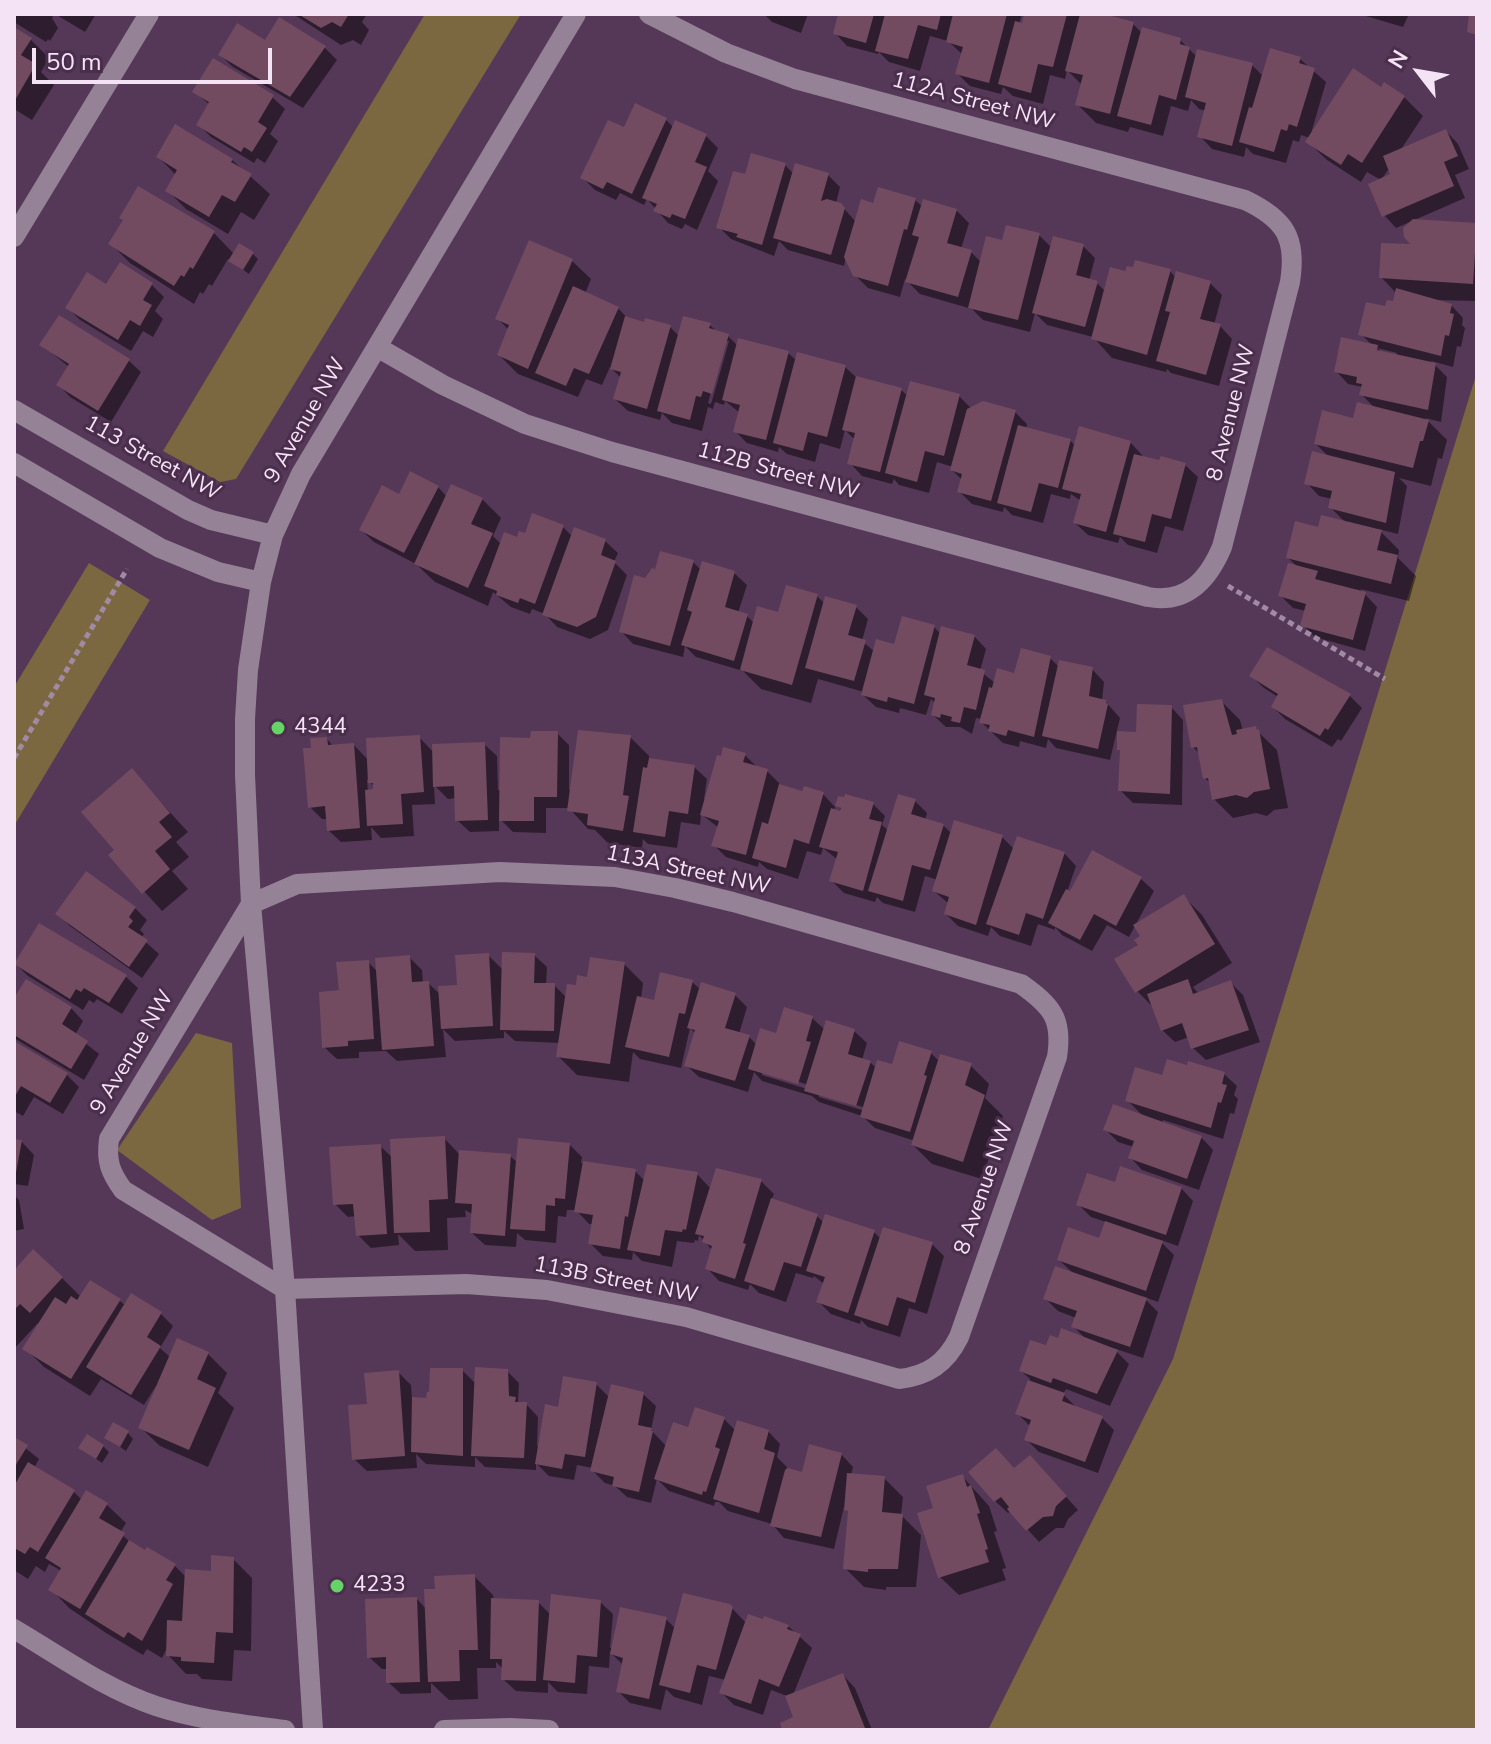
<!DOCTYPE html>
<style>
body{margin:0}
#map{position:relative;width:1491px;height:1744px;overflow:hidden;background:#553857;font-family:"Nunito Sans",sans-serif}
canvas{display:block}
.frame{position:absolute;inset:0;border:16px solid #f4e2f5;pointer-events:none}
.north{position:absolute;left:1379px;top:32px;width:80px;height:80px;-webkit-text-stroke:6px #4a2e4c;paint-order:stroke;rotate:301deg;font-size:22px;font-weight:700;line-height:32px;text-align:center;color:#f4e2f5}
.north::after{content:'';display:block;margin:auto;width:28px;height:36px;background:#f4e2f5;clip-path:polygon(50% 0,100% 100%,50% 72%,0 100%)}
.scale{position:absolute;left:32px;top:48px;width:240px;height:36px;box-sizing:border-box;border:4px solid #f4e2f5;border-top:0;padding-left:10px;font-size:24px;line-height:28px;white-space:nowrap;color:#f4e2f5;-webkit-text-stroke:6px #4a2e4c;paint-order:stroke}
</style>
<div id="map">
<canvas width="1491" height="1744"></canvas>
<div class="frame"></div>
<div class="north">N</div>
<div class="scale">50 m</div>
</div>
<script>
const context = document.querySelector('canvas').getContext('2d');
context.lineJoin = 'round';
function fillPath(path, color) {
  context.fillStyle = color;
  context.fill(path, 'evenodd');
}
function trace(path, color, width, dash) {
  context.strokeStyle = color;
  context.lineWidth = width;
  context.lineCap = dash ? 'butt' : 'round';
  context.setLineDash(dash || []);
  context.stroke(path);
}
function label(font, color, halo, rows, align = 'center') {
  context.font = font + ' "Nunito Sans",sans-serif';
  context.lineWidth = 6;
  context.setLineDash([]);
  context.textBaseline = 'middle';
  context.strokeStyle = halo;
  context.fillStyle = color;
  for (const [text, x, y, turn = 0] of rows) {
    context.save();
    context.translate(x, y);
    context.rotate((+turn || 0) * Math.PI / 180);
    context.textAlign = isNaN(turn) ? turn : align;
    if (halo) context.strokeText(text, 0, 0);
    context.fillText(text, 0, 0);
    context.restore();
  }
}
const green = new Path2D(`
 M425,14h96l-285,465 -16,3 -57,-31z
 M1477,372v1358h-489l185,-371z
 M89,563l61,37 -136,226v-139z
 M196,1033l36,10 9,165 -29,12 -95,-70z`);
const shadow = new Path2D(`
 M14,14h40l-2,4 6,10 -8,13 -2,-2 -2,3 -32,-20z
 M55,14h41l-11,18z
 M293,14h74l-5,8 7,8 -8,15 -8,-5 -12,5z
 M764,14h44l-7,19 -29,-11z
 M835,14h187l-3,10 4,1 3,-11h53l2,2 1,-2h14l37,10 9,9 38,7 17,17 55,8 11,11 37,-17 26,23 -16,55 72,-48 22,8 19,19 -23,35 46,-20 12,13 11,25 -14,6 10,23 -69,30 -12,-13 -3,-35 -14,-8 -6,10 -34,-22 -19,-18 2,-4 -9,-3 -2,7 -6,-2 -7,23 -33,-9 -7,-7 -2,10 -32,-8 -12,-13 6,-25 -7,-2 -8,-9 -3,11 -17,-5 -8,30 -33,-9 -2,5 -32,-9 -19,-19 5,-19 -15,-15 -2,9 -15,-4 -7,29 -30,-8 -10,-9 -2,7 -31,-8 -13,-13 6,-18 -15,-14 -18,-5 -10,35 -31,-9 -10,-10 -1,2 -31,-8 -12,-13 4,-15zM1390,167l3,8 -12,5z
 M1359,14h50l-6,13z
 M280,20l45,28 12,12 -34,48 -70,-41 -13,-12 46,-12z
 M14,29l17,11 18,18 -8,14 13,13 -22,35 -18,-11z
 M195,92l77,5 13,12 -15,25 8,7 -13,22 -8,-5 -3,5 -43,-26 -13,-13 12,-19z
 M666,120l8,8 32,8 12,12 -10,23 10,10 -21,49 -12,-6 -3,5 -14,-6 -21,-24 -3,6 -24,-12 -4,7 -21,-10 -12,-12 42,-48z
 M158,157l74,3 38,34 -16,26 -13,-8 -13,22 -42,-25 -19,-19 9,-15z
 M785,165l9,9 34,1 12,12 -4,16 4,1 16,18 19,-17 40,-5 8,7 33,3 13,13 -8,26 10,3 11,11 22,-21 35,-7 13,13 31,-2 12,12 -6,23 8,2 9,9 21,-18 43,-3 6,7 34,5 12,12 -8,30 6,1 12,13 -13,47 -48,-13 -4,-4 -1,3 -54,-14 -19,-21 -46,-12 -12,-12 -5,19 -47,-12 -11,-11 -52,-15 -15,-15 -5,18 -32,-9 -13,-13 -9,-19 -2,10 -56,-16 -9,-9 -5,15 -43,-17 -12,-12 27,-50z
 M1476,225l1,76 -43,-1 17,5 12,13 -1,7 3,3 -4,19 -4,-1 -4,21 -22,-6 16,16 -6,45 -16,-4 22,22 -5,19 -4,-1 -7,28 -32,-8 8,8 -9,48 -20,-5 21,21 -1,8 18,18 -7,25 -49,-12 17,18 -12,44 -50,-14 -12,-12 3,-14 -13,-3 -12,-12 18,-28 -11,-10 32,-29 26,-6 -16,-16 2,-8 -13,-3 -12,-13 22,-26 -13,-13 60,-35 -15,-15 2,-7 -15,-3 -12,-13 37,-25 -12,-12 33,-30 2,-11 -15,-16 34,-30zM1377,348l20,5 -1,3 -13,-3z
 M214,233l20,21h19l5,5 -9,15 -21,-15 -16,27 -3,-2 -6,10 -3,-2 -6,12 -64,-41 -19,-19z
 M572,261l19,18 -6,15 33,14 11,12 41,7 10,10 30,-12 8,8 10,3 10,10 50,7 9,8 48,6 11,10 45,13 7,6h51l13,13 43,3 12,12 -1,5 44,11 6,7 54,-5 12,13 -1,3 44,7 13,12 -15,54 -18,-5 -8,27 -29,-8 -8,-8 -2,6 -30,-8 -13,-12 6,-22 -10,-7 -1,5 -19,-5 -8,29 -31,-8 -8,-8 -1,5 -31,-8 -13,-13 3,-11 -10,-10 1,-3 -16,-5 -8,31 -30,-8 -5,-6 -2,5 -30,-8 -12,-13 6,-22 -11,-11 -5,19 -20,-6 -5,19 -28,-8 -8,-7 -1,5 -31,-9 -12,-12 5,-18 -15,-12 -1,4 -9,-3 -2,7 -5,-2 -6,24 -30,-8 -10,-10 -2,7 -32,-9 -13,-12 6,-21 -11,-11 -8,18 -16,-6 -8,18 -60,-23 -19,-19 10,-25 -11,-11zM725,341h4l-18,63 -3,-1z
 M120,265l32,20 12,12 -9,14 8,8 -10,18 -10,-6 -12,20 -51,-31 -13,-13 40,-20z
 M42,345l86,15 13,12 -30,50 -41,-25 -12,-13 11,-17z
 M438,487l9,10 35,2 19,19 -8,18 9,9 24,-10 37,-8 10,10 32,4 13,12 -4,9 13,13 -19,55 -18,9 -33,-12 -12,-13 -13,-5 -2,5 -19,-7 -18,-15 -5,14 -53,-24 -19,-18 -42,-22 -13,-12 39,-34z
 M693,562l8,8 33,3 13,12 -9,28 9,3 7,7 26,-8 37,-19 8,8 31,3 12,12 -6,22 13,11 21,-5 7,-28 31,8 7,7 33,2 12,13 -6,22 15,12 55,-25 9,9 33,2 12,13 -2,19h3l15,17 -10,42 -54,-12 -8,-9 -2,9 -26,-7 -1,6 -16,-4 -22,-21 1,-3 -6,-1 -4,16 -12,-7h-14l-13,-12 3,-11 -5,-5 -5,16 -26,-7 -1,5 -23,-6 -13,-12 1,-3 -46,-13 -7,24 -50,-14 -18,-18 -47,-14 -11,-11 -2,11 -50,-13 -12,-13 25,-50z
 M1267,650l83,46 12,12 -21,33 -3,-2 -6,8 -47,-28 -12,-12 5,-10 -14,-9 -13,-12z
 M1221,701l19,19 3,11 12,-2 22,21 11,58 -14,2 -7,6 -11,-3 -23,5 -19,-19 -2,-14 -7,-7 -4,-23 -8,-8z
 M1171,707l12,13 -1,85 -49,-2 -13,-13 2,-37 -3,-4z
 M557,733l12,12v45l61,-53 19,19v4l45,7 13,12 -3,20h2l39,-44 13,13 9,3 12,12v3l25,7 19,1 12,13 -1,4 13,4 -9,-9 35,-2 12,12 -3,9 7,6 26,-30 12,12 -2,7 18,5 9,9 50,3 12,12 50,4 12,13 -9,26 4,2 22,-41 48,26 13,12 -25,46 -22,-12 -15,26 -30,-16 -7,-8v3l-17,-6 -7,22 -31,-10 -9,-9 -3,9 -30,-10 -12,-12 3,-10 -15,-13 4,-11 -13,-4 -10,36 -32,-9 -6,-6 -2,5 -31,-9 -13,-13 7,-20 -15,-12 -2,7 -14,-4 -9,28 -31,-10 -8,-7 -1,5 -32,-10 -12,-12 5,-17 -18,-14 -1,11 -19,-3 -4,26 -29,-4 -5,-5 -1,9 -34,-5 -13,-13 -7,-1 -19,-21h-23v25l-33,-1 -14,-14v13l-29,1 -13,-12v-22l-9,1 -14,-14 1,19 -23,1 2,31 -33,2 -10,-11 1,13 -31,2 -13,-12v-11h-6l-12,-12 3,-57 14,-11 7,8 20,-2 15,16 50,-24 15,16 50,-9 13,12 1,34h3l31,-50zM367,779l8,8v4l-7,1z
 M132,771l56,61 -12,10 13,15 -17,14 16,18 -26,22 -51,-56 5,-4z
 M1184,897l18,18 30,48 -39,24 6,7 31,-12 13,13 17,47 -54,18 -13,-12 -4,-11 -14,5 -13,-12 -6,-20 -19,-19 3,-45z
 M135,908l12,12 -7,10 4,4 -3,4 18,16 -17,24 -72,-52 -12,-12z
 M488,955l16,16 30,-16 13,12 -1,18h8l13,13 22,-19 35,-15 19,19 -2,16 15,3 36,-20 9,8 34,5 12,12 -8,27 10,3 8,8 55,-27 13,12 29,1 13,12 -5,17 8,2 7,7 17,-2 37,-14 9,9 30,3 19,19 -4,14 18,18 -21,63 -50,-15 -19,-19 2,-4 -40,-13 -13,-12 -43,-14 -7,-6 -50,-15 -8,-9 -6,20 -49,-15 -13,-12 10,-31 -6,-6 -9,40 -41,-9 -7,-7 -4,30 -52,-7 -19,-19 2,-13 -45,-2 -11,-10v7l-49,3 -12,-12 3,28 -49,4 -11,-10 -27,1v6l-22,1 -13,-12 17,-55 27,-30 11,11 30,-16 13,13 1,13h5l13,12 18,-8zM762,1071l47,14 -2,4 -45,-14zM819,1093l47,15 -1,3 -46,-14z
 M16,964l109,12 13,12 -16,26 -25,-15 -3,4 -5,-3 -6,10 -55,-34z
 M14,1002l57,6 12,13 -8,14 24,19 -15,26 -70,-42z
 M14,1044l53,31 12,12 -16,27 -29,-17 -11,19 -9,-5z
 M1224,1074l13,12 -3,9 4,4 -4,15 -4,-1 -7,26 -60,-19 -1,3 39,14 12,13 -14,40 -57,-20 -12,-13 4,-10 -16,-5 -12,-12 38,-13 -17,-17 36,-22z
 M444,1138l16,17 50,1 8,7 51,-19 13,13 -1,6 54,8 10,10 52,-7 14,15 50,-8 13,13 -3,7 46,15 7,7 50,9 7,7 51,5 12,12 -17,58 -18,-6 -9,29 -32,-10 -7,-7 -1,4 -29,-10 -12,-12 5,-18 -10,-8 -1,2 -17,-5 -10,29 -27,-9 -9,-9 -2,6 -29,-9 -12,-13 5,-18 -13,-15 -1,6 -3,-1 -1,3 -17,-2 -5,26 -30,-6 -9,-9 -1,8 -29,-4 -13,-13 3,-19h-4l-13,-14h-9l-1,7 -8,-1 -2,27 -31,-3 -8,-7 -1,14 -31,-2 -13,-12 2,-18 -9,-5 1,7 -19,1 1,32 -33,1 -17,-17 1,11 -28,3 -13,-13 -2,-19 -8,1 -13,-13 45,-58 13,12z
 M14,1141l8,1 12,13 -6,31 -14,-2z
 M1116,1185l65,3 12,13 -15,45 -20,-7 16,16 -16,47 -16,-6 16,16 -15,46 -30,-10 16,16 -19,42 -44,-17 -3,5 13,13 25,10 13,13 -16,43 -59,-21 -13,-13 5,-12 -14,-14 13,-34 -9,-8 26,-23 41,-7 -15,-15 3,-8 -18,-7 -12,-12 29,-24 -16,-15 41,-20 6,-18 -15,-5 -13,-13z
 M14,1195l5,5 5,29 -10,2z
 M14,1269l48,9 19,19 39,4 6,5 35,8 12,12 -13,22 11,10 37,-4 19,19 -9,20 16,15 -26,59 -48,-21 -19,-18 17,-41 -2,-1 -12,19 -43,-26 -11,17 -46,-29 -19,-19 15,-24 -2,-1 -24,26z
 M462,1370l14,14 31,-13 12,12 -1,19 8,2 12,13 -1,29h3l20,-37 36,-25 14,14 33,-4 13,12 -5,24 16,17 22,-18 35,-10 12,12h32l12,13 -3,13 10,10 -1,3 17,4 38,-20 12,13 -2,8 33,3 19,19 -2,18 20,20 -5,52h-30v3l-22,-3 -19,-19 5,-55 -6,-6 -10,42 -50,-11 -12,-14 -44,-13 -9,-9h-4l-1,4 -45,-15 -12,-12 -6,24 -24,-6 -12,-11 -10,-3 -12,-12v-3l-16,-3 -3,15 -25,-4 -13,-13v7l-51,-3 -10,-10v10l-49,-3 -10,-10 1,14 -50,3 -13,-12 15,-54 29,-33 13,13 1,14 16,1z
 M128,1433l5,6 -7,12 -20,-14z
 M14,1439l25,20 -5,9 40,24 8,8 25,5 19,18 -6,10 17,15 38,18 11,11 27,-4 20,-14 19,19 -1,73 -17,-1 -2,31 -30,-2 -5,-5h-11l-18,-19v-9l-6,12 -15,-9 -4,6 -37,-22 -37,-25 -18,-19 10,-17 -3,-3 -9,-5 -4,8 -9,-6 -8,13 -14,-9z
 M103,1446l6,6 -7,11 -21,-15z
 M1042,1470l36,40 -10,9 -4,9h-8l-17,14 -28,-31 -3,2 -13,-12 -24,-29z
 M962,1476l27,30 8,25 -3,1 12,36 -4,1 4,11 -47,15 -19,-18 -4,-68z
 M474,1576l19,19 1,5 44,2 13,13 49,-13 13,12 -3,34 56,-29 10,10 53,-24 18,19 41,2 24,22 -19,47 50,-20 12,13 17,42h-87l11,-11 -9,-23 -16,-6 -8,25 -29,-10 -13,-13 5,-12 -17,-4 -7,29 -28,-8 -8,-8 -5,21 -31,-7 -12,-12 6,-25 -14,-14 -1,16 -20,-2 -2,28 -29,-2 -10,-10v11l-32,-2 -13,-12 1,-9 -8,-8v6h-19l1,31 -29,1 -18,-17v10l-30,1 -13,-12v-13h-6l-13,-12 48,-58 10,11 10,-20z`);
const building = new Path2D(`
 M298,14h51l-8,13 -9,-5 -11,6z
 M838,14h36l-8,29 -33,-9z
 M885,14h56l-4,16 -19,-5 -10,34 -33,-8z
 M953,14h54l-18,69 -34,-9 8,-27 -17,-5z
 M1024,14h43l-14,53 -15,-3 -7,29 -33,-9 17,-63 7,2z
 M1080,14h24l30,8 -24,92 -35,-9 8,-30 -18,-4z
 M1469,14h8v21l-10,-3z
 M279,17l47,29 -36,51 -72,-42 19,-32 28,17z
 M14,27l18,11 -11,17 15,9 -22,38z
 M1142,27l39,11 -1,6 10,3 -14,53 -17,-5 -8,30 -34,-9z
 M1270,48l31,9 -2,6 16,5 -18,59 -8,-3 -2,7 -6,-2 -7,23 -35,-10 10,-35 3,1z
 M1197,49l56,14 -21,83 -35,-9 9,-34 -21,-6z
 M213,58l61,37 -16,27 9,6 -15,24 -8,-5 -3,5 -45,-27 13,-23 -17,-10z
 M1353,68l28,19 3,-5 21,14 -43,67 -14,-9 -7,11 -36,-23z
 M635,103l32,15 -35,76 -25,-12 -4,7 -23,-11 28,-58 16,7z
 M675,120l32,14 -12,28 12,5 -22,52 -13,-5 -2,4 -17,-7 4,-7 -15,-6z
 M175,124l58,35 -2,3 21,12 -17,28 -13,-7 -13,22 -44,-26 12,-21 -21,-13z
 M1446,129l12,27 -14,6 10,24 -72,31 -14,-33 22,-10 -7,-18z
 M751,153l35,10 -24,82 -26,-8 2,-3 -22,-6 17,-57 12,3z
 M795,163l34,10 -8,28 6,-2 14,4 4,5 -14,47 -58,-17z
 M138,186l77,45 -22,38 -3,-2 -6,10 -3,-2 -7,11 -66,-42 15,-24 -4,-2z
 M878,187l38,11 -9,32 -3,-1 -16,57 -35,-10 -9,-19 17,-58 12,4z
 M923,199l34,10 -10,34 25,7 -14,47 -53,-15 14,-45 -7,-2z
 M1413,219l64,4 -4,61 -94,-6 2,-35 29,1 -6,-7 -1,-9z
 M1006,225l34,8 -22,87 -50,-12 18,-72 16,4z
 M1053,236l31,8 -8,31 22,6 -13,46 -53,-14z
 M529,240l44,19 -45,110 -31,-14 12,-30 -14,-6z
 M239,243l15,9 -11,18 -15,-9z
 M1135,260l36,9 -24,86 -56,-16 19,-72 15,4 2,-5 6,1z
 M120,262l33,21 -10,17 9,5 -12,21 -10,-6 -12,20 -53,-32 22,-36 19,12z
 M1176,271l35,10 -11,38 21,5 -15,51 -50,-14 14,-49 -5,-1z
 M573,286l46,21 -30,67 -15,-6 -8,18 -31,-13z
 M1396,288l56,16 -2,9 4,1 -5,22 -4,-1 -4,21 -83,-21 8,-33 19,4 2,-6 6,1z
 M59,315l71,44 -32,52 -42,-26 13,-21 -30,-19z
 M625,316l19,6 1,-4 26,7 -24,84 -34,-10 8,-27 -11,-3z
 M683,316l28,7 -2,5 20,6 -17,60 -9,-3 -2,6 -5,-1 -6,24 -33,-9z
 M1341,337l37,8 -1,5 59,13 -8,47 -69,-15 3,-11 -6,-1 1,-6 -23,-5z
 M738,338l51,13 -23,89 -33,-8 7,-27 -18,-5z
 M797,352l49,13 -19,72 -19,-5 -5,19 -30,-8z
 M856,376l46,12 -22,84 -33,-8 8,-31 -13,-3z
 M910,381l50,13 -16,62 -19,-5 -8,31 -32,-9z
 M983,401l33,9 -25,91 -34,-9 5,-18 -12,-4 17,-61z
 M1357,402l72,18 -6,21h-3l-7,27 -99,-24 8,-34 31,8z
 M1018,425l53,14 -13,49 -19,-5 -8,29 -34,-9z
 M1079,426l52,15 -25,91 -33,-9 8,-29 -19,-5z
 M1312,451l83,21 -9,51 -58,-15 4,-17 -28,-7z
 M1134,454l25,6 2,-4 25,7 -15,56 -19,-5 -7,28 -32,-8z
 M410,471l29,15 -35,67 -45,-23 23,-45 17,9z
 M451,484l32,14 -12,26 22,9 -25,55 -54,-24z
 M532,513l32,12 -29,79 -15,-6 -2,5 -22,-8 1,-4 -13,-5 20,-54 13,5 2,-6 6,2z
 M1321,515l61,15 -5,20 21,5 -7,29 -105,-26 9,-37 23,6z
 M574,527l32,12 -5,16 15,6 -20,56 -19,10 -35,-12z
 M660,551l34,9 -24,86 -51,-14 15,-57 11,3 7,-10 3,1z
 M702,561l33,10 -10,36 23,7 -14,47 -53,-16 11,-33 -5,-2z
 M1288,563l30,8 -3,8 51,13 -13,48 -53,-14 6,-22 -28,-8z
 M786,585l32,9 -26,91 -52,-15 17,-64 21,6z
 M825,596l32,9 -9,30 18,5 -12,41 -49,-13z
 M902,616l33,9 -21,79 -26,-7 -1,5 -26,-7 15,-56 18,5z
 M941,626l34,9 -8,30 18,5 -9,40 -12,-3 -4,16 -9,-2 1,-4 -11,-3 -1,4 -9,-3 4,-17 -11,-3z
 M1267,647l84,47 -23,36 -3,-2 -5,8 -49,-29 7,-13 -29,-18z
 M1021,648l30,8 -17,81 -26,-7 -2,6 -18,-5 2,-6 -11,-2 10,-36 3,1 5,-20 17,5z
 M1059,660l34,7 -4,29 17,4v3l2,1 -10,45 -56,-13z
 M1222,699l10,36 5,-1 -1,-4 20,-4 1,4 2,-1 11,60 -16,3 -7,6 -11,-3 -24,5 -4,-22 -5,1 -6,-32 -6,1 -8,-43z
 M1137,704l35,1 -2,89 -52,-3 2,-41h-3v-19l19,1z
 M578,730l53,5 -8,60 6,1 -6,35 -36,-6 1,-11 -21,-3z
 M531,731h27l-1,66h-23v24h-35l1,-84 30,1z
 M420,735l4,57 -23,2 2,30 -36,2 -2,-36 8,-1v-6h-5l-2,-45z
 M327,737l1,8 26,-2 6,85 -33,3 -2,-25 -17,2 -5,-60h8l-1,-10z
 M485,742l3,78 -33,1 -1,-35 -21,1 -1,-43z
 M723,747l23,6 -3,9 25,7 -22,86 -35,-9 8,-25 -19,-6 17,-60 4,1z
 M649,758l46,7 -7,49 -19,-3 -4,26 -32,-5 10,-65 4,1z
 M132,768l38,45 -11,9 13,15 -17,14 15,18 -28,25 -34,-39 6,-5 -33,-38z
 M779,784l23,7 2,-5 20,6 -15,52 -15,-5 -8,29 -34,-10 10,-36 6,2z
 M845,794l29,8 -5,17 13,3 -19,69 -34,-10 9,-29 -19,-5 12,-39 9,3 1,-3 -6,-2 3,-10 6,1z
 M898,794l18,5 -5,15 33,10 -14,46 -18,-5 -9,36 -35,-10z
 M954,820l49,15 -27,90 -32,-11 5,-17 -17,-6z
 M1017,836l48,16 -22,67 -17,-6 -7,22 -33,-11z
 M1092,850l50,27 -26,49 -22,-12 -14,26 -32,-17 18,-34 4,2z
 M86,871l50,36 -7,10 4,4 -5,6 20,13 -19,27 -74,-53z
 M1184,894l31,50 -80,49 -21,-34 24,-14 -4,-5 6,-4 -7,-11z
 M39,923l88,52 -18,28 -25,-15 -3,4 -5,-3 -6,10 -56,-35z
 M502,952l33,1 -1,30h21l-1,48 -54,-1z
 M489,953l4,73 -52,3 -3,-43 19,-1 -2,-30z
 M410,955l2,27 17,-1 5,65 -52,4 -7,-92z
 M590,957l35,5 -15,102 -54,-7 11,-73 9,1 1,-10 10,2z
 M369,960l5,79 -26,2v5l-26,2 -3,-56 20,-2 -3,-28z
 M660,972l33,8 -8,34 -6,-1 -10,44 -44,-10 12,-51 17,4z
 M26,979l46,28 -10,17 26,17 -17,28 -57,-34v-37z
 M1188,979l5,15 38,-14 18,50 -58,19 -9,-26 -21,8 -14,-37z
 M701,982l35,11 -11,35 25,7 -15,46 -51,-15 11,-36 -8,-2z
 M784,1007l29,9 -7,25 5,1 -13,42 -50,-15 12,-41 16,5z
 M826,1020l29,9 -7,25 23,7 -15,45 -52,-15z
 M14,1041l54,32 -18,30 -29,-17 -7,12z
 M899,1041l33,10 -8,24 3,1 -17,56 -50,-15 17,-57 15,4z
 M940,1054l32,9 -7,22 20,10 -22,67 -52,-17z
 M1167,1059l20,6 1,-4 37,11 -3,12 5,1 -6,18 -3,-1 -7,26 -86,-27 10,-34 27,8z
 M1113,1104l89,32 -15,43 -59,-21 6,-17 -31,-11z
 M445,1136l3,63 -19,1 1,32 -36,1 -4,-94z
 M518,1138l52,5 -5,56 -10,-1v8l-9,-1 -1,26 -35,-2z
 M14,1139l8,1 -7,38 -1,-1z
 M381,1144l6,90 -31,2 -3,-32 -20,1 -4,-58z
 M459,1150l52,4 -6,82 -35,-3 2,-29 -17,-1z
 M583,1161l53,8 -8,48 -3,-1 -5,33 -32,-5 5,-29 -19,-3z
 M647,1164l51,8 -12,58 -3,-1 -1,3 -17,-2 -5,26 -33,-6z
 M1120,1166l62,21 -16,48 -90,-30 11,-32 28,9z
 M716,1168l46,11 -19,64 3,1 -11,35 -30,-10 7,-23 -10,-4 2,-6 -9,-2z
 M771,1198l47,16 -17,53 -17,-5 -10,29 -30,-10z
 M825,1214l50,16 -27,83 -32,-11 9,-25 -19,-6z
 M1105,1221l58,20 -17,50 -89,-31 11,-33 31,11z
 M883,1227l50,15 -18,61 -18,-6 -9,29 -34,-11z
 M33,1249l30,28 -33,36 -10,-9 -6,6v-44l2,2z
 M1055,1266l92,32 -17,49 -59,-20 6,-16 -34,-12z
 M90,1280l31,19 -50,80 -49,-30 33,-52 11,7 5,-8 6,4z
 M131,1293l31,19 -15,25 14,9 -30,49 -45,-28z
 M1061,1328l57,22 -21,44 -44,-16 -2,5 -32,-12 11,-31 16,5 4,-10 8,3z
 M177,1338l32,14 -12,27 19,9 -27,62 -51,-22z
 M475,1367l33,2 1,27 7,1 -1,5h12l-3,56 -53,-2z
 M430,1368h33v88l-52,-4 1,-55 14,1 1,-6h2z
 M399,1370l6,86 -53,4 -4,-55 19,-1 -3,-31z
 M563,1376l34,6 -12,75 -20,-3 -3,15 -27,-5 10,-60 13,3z
 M1028,1380l37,13 -3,8 41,15 -18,46 -61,-22 7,-20 -16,-6z
 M611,1384l33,8 -6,33 14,3 -1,3h2l-14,61 -27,-6 2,-9 -24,-6z
 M695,1407l30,10 -10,30 5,2 -14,43 -3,-1 -1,4 -48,-16 19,-57 15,5z
 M737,1420l32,10 -5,19 11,4 -16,60 -46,-14z
 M113,1422l16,9 -9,16 -16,-9z
 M87,1434l17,11 -8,14 -18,-11z
 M14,1437l14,8 -14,23z
 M809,1444l33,9 -21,84 -51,-11 15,-56 3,-2 14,4z
 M996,1448l18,20 16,-13 37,41 -11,10 -3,10 -10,1 -17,14 -19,-22 2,-2 -8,-10 -7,5 -26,-30z
 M28,1462l47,28 -37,62 -8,-5 -5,7 -9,-5 -2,3v-66z
 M847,1473l38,3 -3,36 21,2 -5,55h-30v3l-25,-3 5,-58 -4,-1z
 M963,1474l4,13 4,-2 9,28 -3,1 11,35 -3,1 4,12 -51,16 -21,-65 16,-5 -7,-22z
 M86,1490l22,13 -9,15 26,15 -45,76 -32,-19 13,-22 -16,-10z
 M129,1540l16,10 2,-3 29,17 -10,16 7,4 -31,57 -14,-9 -4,6 -39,-24z
 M211,1555l23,2 -1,76 -17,-1 -2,31 -33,-2v-4l-15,-1 1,-36 15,1 3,-52 26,2z
 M475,1574l3,76h-19l1,31 -32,1 -4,-93h11l-1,-13z
 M683,1593l47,11 3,3 -17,63 -19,-5 -7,28 -31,-8z
 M551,1594l50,6 -4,57 -20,-2 -2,28 -32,-3z
 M417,1597l3,85 -34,1v-26l-19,1 -2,-59z
 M491,1598l48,2 -3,81 -35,-1 1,-21h-12z
 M620,1607l47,10 -18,82 -33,-7 7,-34 -13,-4z
 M748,1614l15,5 1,-3 25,9 -2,4 14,5 -22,53 -20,-8 -8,25 -32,-11z
 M843,1673l22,55 -5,2h-78l-2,-7 13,-6 -8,-21z`);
const path = new Path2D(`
 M1228,586l157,93
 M14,758l113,-189`);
const minor = new Path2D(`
 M14,237l135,-223
 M377,347l66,38 82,39 87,28 536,145c39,7 60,-17 74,-50l68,-265c7,-44 -5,-63 -45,-82l-450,-121 -69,-26 -77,-39
 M14,410l174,100 23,10 62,15
 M14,463l146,85 58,24 43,10
 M500,872l115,5 60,11 58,14 288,82c31,22 42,35 36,73l-98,280c-13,26 -31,39 -60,42l-213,-62 -139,-27 -81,-6 -181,5 -162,-99c-13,-18 -17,-29 -14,-51l142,-235 46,-20z
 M14,1629c46,27 91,60 142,77 42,14 85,18 129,24
 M313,1730l-28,-441 -34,-385 -6,-129v-56l3,-49 13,-88 12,-47 28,-61 275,-460
 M444,1730l66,-2 39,2`);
const markers = [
 [278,728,8,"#65d467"],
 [337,1586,8,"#65d467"]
];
const streetNames = [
 ["112A Street NW",973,102,15],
 ["8 Avenue NW",1232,413,-76],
 ["9 Avenue NW",306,421,-60],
 ["113 Street NW",152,459,29],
 ["112B Street NW",778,472,15],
 ["113A Street NW",688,871,12],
 ["9 Avenue NW",133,1053,-59],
 ["8 Avenue NW",985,1188,-71],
 ["113B Street NW",616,1281,11]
];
const poiNames = [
 ["4344",294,728],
 ["4233",353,1586]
];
fillPath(green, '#7b6841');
fillPath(shadow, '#0007');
fillPath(building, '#724b61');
trace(path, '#a18aa3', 5, [6, 4]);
trace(minor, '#958297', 20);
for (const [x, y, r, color] of markers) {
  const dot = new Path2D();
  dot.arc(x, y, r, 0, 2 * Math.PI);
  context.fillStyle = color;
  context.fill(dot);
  trace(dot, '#4a2e4c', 3);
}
label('22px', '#f4e2f5', '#4a2e4c', streetNames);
label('22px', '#f4e2f5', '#4a2e4c', poiNames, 'left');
</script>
